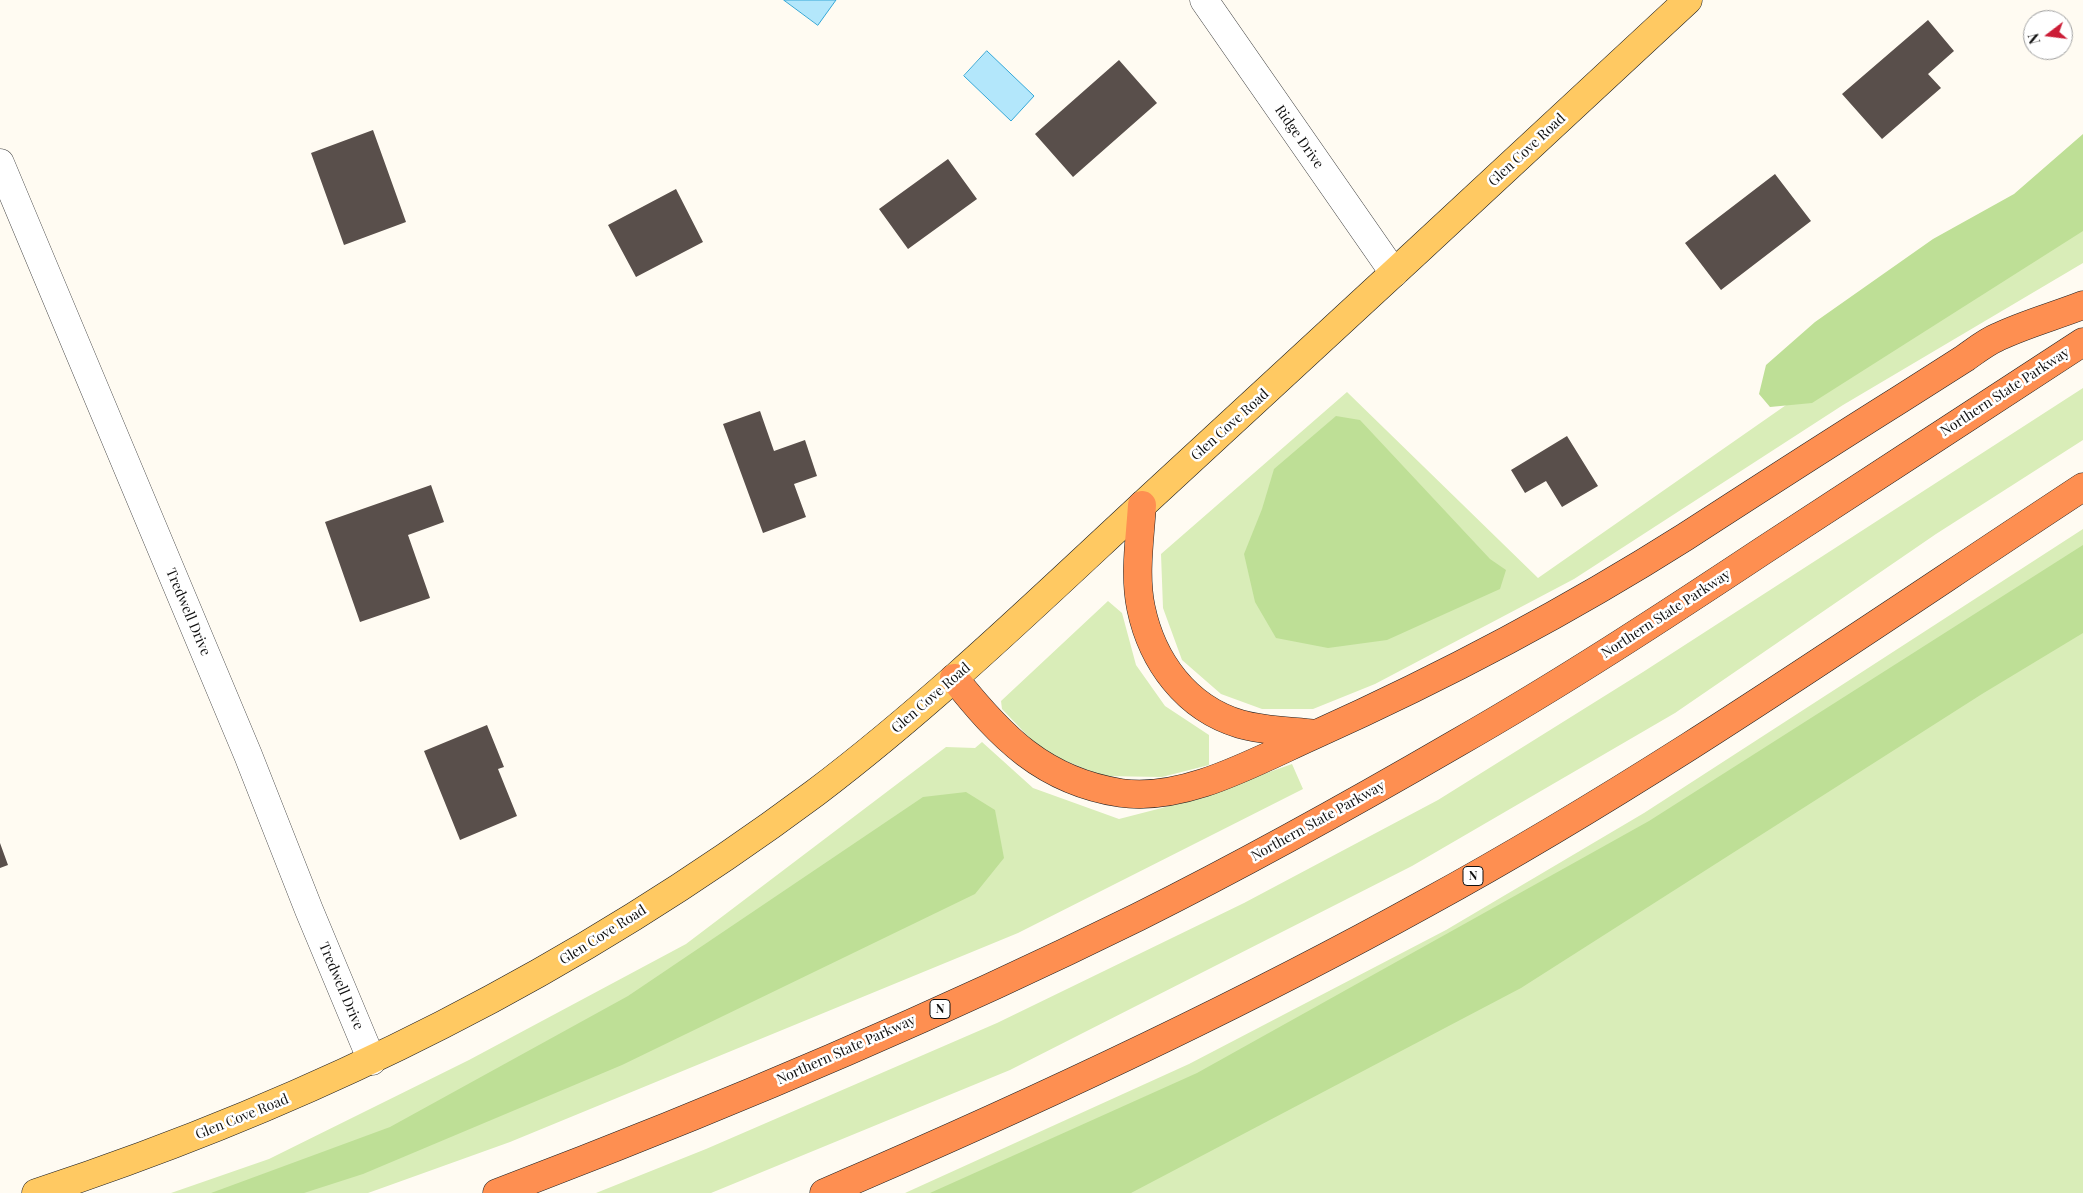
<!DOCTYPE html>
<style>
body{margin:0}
#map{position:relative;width:2083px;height:1193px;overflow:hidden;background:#fffbf2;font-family:"Playfair Display",serif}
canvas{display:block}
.north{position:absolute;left:2023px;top:10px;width:50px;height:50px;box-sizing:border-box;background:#fff;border:1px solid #9f9f9f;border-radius:50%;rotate:255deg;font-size:14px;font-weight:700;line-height:20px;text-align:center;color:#101010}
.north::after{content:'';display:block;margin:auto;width:18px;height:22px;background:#cb1c36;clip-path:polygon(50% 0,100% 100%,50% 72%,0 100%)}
</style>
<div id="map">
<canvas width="2083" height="1193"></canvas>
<div class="north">N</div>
</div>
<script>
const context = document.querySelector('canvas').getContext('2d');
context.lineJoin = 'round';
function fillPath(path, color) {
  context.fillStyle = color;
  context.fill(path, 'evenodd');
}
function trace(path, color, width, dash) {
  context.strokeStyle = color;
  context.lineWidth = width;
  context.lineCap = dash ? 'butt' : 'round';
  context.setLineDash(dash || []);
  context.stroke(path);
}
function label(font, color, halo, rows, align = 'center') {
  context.font = font + ' "Playfair Display",serif';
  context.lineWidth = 5;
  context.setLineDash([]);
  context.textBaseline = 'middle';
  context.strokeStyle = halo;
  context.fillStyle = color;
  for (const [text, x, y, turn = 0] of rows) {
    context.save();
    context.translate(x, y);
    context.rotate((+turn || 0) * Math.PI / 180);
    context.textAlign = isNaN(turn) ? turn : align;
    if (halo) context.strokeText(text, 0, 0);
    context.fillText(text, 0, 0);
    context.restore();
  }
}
const green = new Path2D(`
 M2083,198v65l-240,142 -269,174 -199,105 -62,25h-51l-41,-15 -39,-34 -19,-52 -2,-54 186,-162 191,186z
 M2083,388v52l-147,94 -261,179 -263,153 -402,204 -299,123h-115l110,-44 291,-126 247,-120 194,-103 205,-128z
 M2083,529v664h-1178l284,-129 257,-134 198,-117z
 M1108,601l14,12 14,52 29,41 44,29v30l-47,12 -60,-1 -60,-25 -40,-42 -1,-8z
 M982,742l51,46 86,31 66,-17 107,-38 11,25 -285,144 -508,209 -142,51h-197l98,-34 200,-99 217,-116 260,-197 29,1z`);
const forest = new Path2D(`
 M2083,134v97l-271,172 -42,4 -11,-13 7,-29 49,-43 118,-83 81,-45z
 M1336,416l24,4 130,139 16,11 -6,19 -113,51 -59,8 -52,-10 -21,-36 -11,-48 18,-45 12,-40z
 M2083,545v88l-101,61 -461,294 -390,205h-201l267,-120 452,-252z
 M966,792l29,18 9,48 -29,36 -353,171 -259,109 -59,19h-93l179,-66 238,-131 295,-199z`);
const water = new Path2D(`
 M784,0h52l-18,25z
 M987,51l47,45 -23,25 -47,-45z`);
const building = new Path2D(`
 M1928,20l26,31 -26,23 13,14 -59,51 -40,-45z
 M1119,60l38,43 -84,74 -38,-43z
 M373,130l33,92 -62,23 -33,-92z
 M948,159l29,40 -69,50 -29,-40z
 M1775,174l36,47 -90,69 -36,-47z
 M676,189l27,53 -67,35 -28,-52z
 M760,411l14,40 31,-11 12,36 -23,8 12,33 -43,16 -40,-109z
 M1567,436l31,50 -36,21 -16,-26 -21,12 -14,-23z
 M431,485l13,37 -36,13 22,63 -70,24 -35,-100z
 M487,725l17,42 -6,2 19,47 -57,24 -36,-89z
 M0,843l8,22 -8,3z`);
const street = new Path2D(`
 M1204,0l190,273
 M0,163l248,592 61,155 63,151`);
const primary = new Path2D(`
 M36,1193c283,-93 540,-222 779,-400 124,-94 235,-203 349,-308 175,-161 350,-323 524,-485`);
const highway = new Path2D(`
 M1142,505c-2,33 -8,70 -1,103 11,53 45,100 99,116 24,7 51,7 76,10
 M954,678c47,59 89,103 167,115 64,9 135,-32 191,-57 129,-58 253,-123 373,-199 71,-46 142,-92 214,-137 22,-14 44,-28 66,-42 10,-7 21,-16 33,-21 27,-13 57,-21 85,-32
 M497,1193c217,-82 432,-173 641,-276 108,-54 214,-113 319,-174 105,-60 206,-126 307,-193 106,-69 213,-139 319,-208
 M824,1193c205,-88 407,-182 602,-290 227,-124 441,-274 657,-416`);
const shields = [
 [1473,876,20],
 [940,1009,20]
];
const shieldNames = [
 ["N",1473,876],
 ["N",940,1009]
];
const streetNames = [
 ["Ridge Drive",1299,137,55],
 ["Glen Cove Road",1527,150,-43],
 ["Northern State Parkway",2005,392,-33],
 ["Glen Cove Road",1230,425,-42],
 ["Tredwell Drive",188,612,67],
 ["Northern State Parkway",1666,614,-33],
 ["Glen Cove Road",931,698,-41],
 ["Northern State Parkway",1318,821,-29],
 ["Glen Cove Road",603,935,-32],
 ["Tredwell Drive",341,986,67],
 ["Northern State Parkway",846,1050,-24],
 ["Glen Cove Road",242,1117,-22]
];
fillPath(green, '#d9edb8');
fillPath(forest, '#bedf96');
fillPath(water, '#b3e7fb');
trace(water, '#34a7d7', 1);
fillPath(building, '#594f4b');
trace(street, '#434343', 29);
trace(primary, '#212121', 29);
trace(highway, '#212121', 29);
trace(street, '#fff', 28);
trace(primary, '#ffc962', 28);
trace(highway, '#fe8f51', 28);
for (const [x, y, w] of shields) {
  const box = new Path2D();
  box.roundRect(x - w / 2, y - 9.5, w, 19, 4);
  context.fillStyle = '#fff';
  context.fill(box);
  trace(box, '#101010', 1);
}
label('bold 12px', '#101010', null, shieldNames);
label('14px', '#101010', '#fff', streetNames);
</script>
